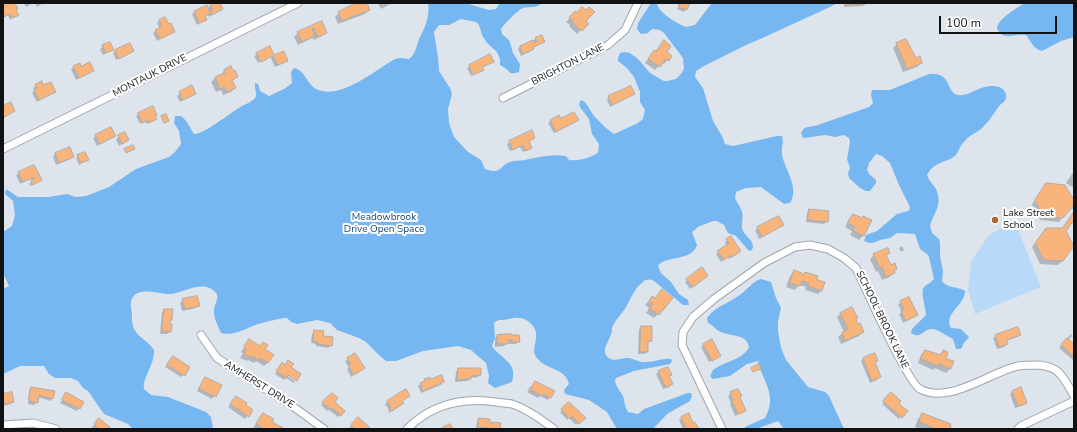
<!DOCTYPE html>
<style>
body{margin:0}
#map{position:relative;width:1077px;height:432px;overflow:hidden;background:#dde4eb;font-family:"Nunito Sans",sans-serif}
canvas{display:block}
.frame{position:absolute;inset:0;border:4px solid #101214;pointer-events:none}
.scale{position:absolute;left:939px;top:16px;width:118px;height:18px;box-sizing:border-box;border:2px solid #101214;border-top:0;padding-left:5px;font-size:12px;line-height:14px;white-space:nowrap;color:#101214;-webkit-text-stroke:3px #fff;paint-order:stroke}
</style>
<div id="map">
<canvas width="1077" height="432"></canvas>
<div class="frame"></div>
<div class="scale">100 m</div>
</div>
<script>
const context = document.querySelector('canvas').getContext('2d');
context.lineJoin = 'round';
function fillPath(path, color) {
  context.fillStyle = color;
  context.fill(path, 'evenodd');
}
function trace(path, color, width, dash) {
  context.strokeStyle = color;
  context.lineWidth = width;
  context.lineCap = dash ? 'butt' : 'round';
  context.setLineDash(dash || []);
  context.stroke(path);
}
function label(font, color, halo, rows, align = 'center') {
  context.font = font + ' "Nunito Sans",sans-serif';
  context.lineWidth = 4;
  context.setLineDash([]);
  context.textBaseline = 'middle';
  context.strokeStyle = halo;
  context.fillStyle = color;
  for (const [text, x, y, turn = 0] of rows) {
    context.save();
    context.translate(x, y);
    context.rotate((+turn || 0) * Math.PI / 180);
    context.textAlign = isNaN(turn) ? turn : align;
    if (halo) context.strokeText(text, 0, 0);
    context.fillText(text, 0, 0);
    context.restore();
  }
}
const green = new Path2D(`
 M1014,220l27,67 -66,27 -7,-24 3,-28 17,-26z`);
const forest = new Path2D(`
 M428,3h37l24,7 7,-1 4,-6h42c-6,6 -11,3 -19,5 -5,2 -19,16 -22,21l1,5 7,6 4,13 7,11 -1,8c-10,3 -7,1 -14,-4 -1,-1 -3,-2 -5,-3v-6l-3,-7 -10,-9 -5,-8 -3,-10 -3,-3 -15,-3 -12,6h-10l-5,7 4,25 1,14 11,17 2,6 -4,15 1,14 5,14 14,15 13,8 4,9c18,6 13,-3 25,-7 5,-2 10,-1 15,-2 14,-3 26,-6 41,-4l3,4c11,1 20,-2 29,-7l1,-9 -7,-10 -3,-15 -9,-12 -1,-3 2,-4 4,2 9,14 12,12 8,6 24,-11 5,-4 2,-9 -5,-8v-10l-6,-15 -7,-9 -9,-7v-3l2,-5 4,-1 6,1 8,6 12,14 14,8h3l9,-2 5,-5 3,-5 -1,-11 -19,-25 -4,-3 -8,-1 -4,4 -7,1 -4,-5 1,-6 13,-20h6c0,9 21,21 29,24l9,-2 17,-22h125l-7,4 -72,33 -12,5 -42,21 -8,5 -1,6 8,11 10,33 9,15 3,8 8,2 44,-10h5c2,7 -1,12 0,19 3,15 18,33 8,48l-6,1 -23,-17 -15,1 -10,4 -1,6c2,5 6,9 7,14 2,7 -2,12 1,19 4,7 13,11 9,19l-3,1 -13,-15 -8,-3 -4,-8 -7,-4h-4l-15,6 -6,5 5,13c-5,17 -33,10 -39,21l3,7 10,9 8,12 9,6 1,5h-6l-29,-24c-4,-2 -8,-2 -11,1 -9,6 -12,17 -17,25 -4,7 -12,14 -14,21 0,2 0,5 -1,6 -1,6 -9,14 -5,21 6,9 15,2 23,3 6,1 10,5 18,4 8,0 16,-4 24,-3l1,2 -2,3 -36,7 -18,7 -1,3c2,8 5,9 8,15 2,6 1,10 5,16l10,2 6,-5 44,-16h3l1,3 -2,5 -23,13 -14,15h-36l-10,-17 -18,-12 -24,-6 -1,-4 5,-6c-3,-16 -23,-14 -32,-26 -9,-10 8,-23 -8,-36 -5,-5 -14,-5 -20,-3 -6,2 -10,-1 -15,4l1,15 -3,8c9,14 26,15 20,36l-17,6 -7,-5 1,-7 -3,-13 -15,-13 -13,-4 -35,5 -27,10h-10l-5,-4 -15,-15 -7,-4 -22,-8 -7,-7 -13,-3 -20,4 -6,-2 -4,-4h-3c-7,1 -15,3 -22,5 -13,3 -27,14 -41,10 -3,-7 -8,-16 -7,-23 0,-6 6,-12 2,-17 -12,-14 -31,-1 -44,1 -12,1 -36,-10 -41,7 -1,5 1,10 1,15 -1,21 13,20 22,34 1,14 -12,28 -10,39l7,6 17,2 38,15 5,5 2,12h-80l-5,-5 -24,-10 -16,-23 -5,-3 -5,-7 -7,-3h-16l-6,-4 -5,-8h-24l-17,8v-85l6,-3 -6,-13v-41l9,-6 3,-11 -2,-14 -8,-7 1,-5 12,8h31l18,-3 9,3 10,-1 23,-9 27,-18 33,-12 6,-5 6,-8 -2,-13 -5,-8 1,-7h6c6,4 9,12 13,18 9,1 36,-21 45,-26 4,-3 13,-6 16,-10 3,-4 -1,-10 0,-15l3,1 2,7 9,5 15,-7 8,-6 -1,-11 3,-4c10,1 13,16 22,21 24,12 59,-19 79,-30l5,-1 9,1c8,-6 7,-14 11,-22 6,-11 10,-22 8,-34z
 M1025,3h49v34l-13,4 -19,10c-9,-2 -11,-10 -16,-16 -14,-2 -21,7 -29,-6 0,-10 20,-21 28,-26z
 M929,74c24,-2 17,20 29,21 13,2 23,-13 41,-8 4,1 8,6 7,11 -1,4 -4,5 -6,7 -7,9 -11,17 -19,24 -5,4 -13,7 -17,13 -4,3 -5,9 -8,13 -8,8 -21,5 -29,20 2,6 6,9 9,14 7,16 -2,23 -6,37l2,7 7,6 1,4v13l3,15 -1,10c6,8 16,5 23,10 0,14 -22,23 -14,37l10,1 8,8 -6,7 -1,4 -3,1h-3l-3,-10c-7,-3 -13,-9 -21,-10 -8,-1 -11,11 -21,4l1,-4 14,-14c0,-7 -6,-23 -2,-28 3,-3 7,-4 10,-8l-5,-22 -2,-3 -7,-5 -5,-15 -18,-1 -7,5 -10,2 -7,3h-4l-5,-2 2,-6 11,-4 20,-17 11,-3 2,-2 -1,-4 -10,-20 -9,-22 -8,-7 -6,-2 -7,9 -2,7 2,4 7,6v3l-6,8h-4l-6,-3 -11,-10 -1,-5 2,-5 -3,-9 3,-17 -1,-4 -5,-3 -9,2 -10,-2 -21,3h-1l-2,-5 3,-5 14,-3 51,-18 4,-4 -2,-8 1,-5h18z
 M761,279l10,3 5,16 5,10 -3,13v10l3,17 5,12 22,27 17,5 4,4 15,33h-60l-6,-8 -22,8h-13l4,-3 18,-8c13,-23 -2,-35 -7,-57l-11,3 -17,12 -17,3 -3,-3 3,-6c12,-9 27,-9 36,-22 -1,-15 -20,-11 -30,-17 -4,-2 -6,-6 -11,-8l-1,-5c8,-12 23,-15 34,-24 7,-5 12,-13 20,-15z`);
const shadow = new Path2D(`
 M11,3h2l4,12 -7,5 -2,-5 -5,3v-11z
 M24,3h9l-7,4z
 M35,3h8l-6,4z
 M215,3h4l3,6 -13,8 -1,-2 -3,2 1,3 -9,5 -5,-11 14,-8 1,2z
 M359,3h7l3,7 -4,4 -27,10 -3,-7 4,-4z
 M378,3h14l-11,6z
 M679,3h10l-5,9 -7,-3z
 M844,3h21l-2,3 -19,1z
 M575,12l12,12 -10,10 -8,-8 1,-1 -4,-3z
 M160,20l14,12 -17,9 -4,-8 7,-4 -3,-6z
 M322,22l4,11 -4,3 -8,4 -2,-3 -2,2 -12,6 -4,-8 4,-4z
 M536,38l8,4 -11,6v1l-2,2 -10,5 -3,-7 2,-3 13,-5z
 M664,42l1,10 6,4 -7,8 -2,-1 -7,7 -10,-7 6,-8 4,-3z
 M897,44l18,15 6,4 -4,4 -14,5 -10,-24z
 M103,46l10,3 -10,6 -3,-6z
 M270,48l4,9 13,4 -12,6 -4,-8 1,-3 -14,7 -4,-7z
 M116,51h17l-17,9 -3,-7z
 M492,62l-10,6 1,2 -3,2 -9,4 -4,-8 3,-2z
 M74,67l7,1 12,3 -17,9 -5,-11z
 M230,68l6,9 -4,4 3,7 -4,4 -8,3 -2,-5 -5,2 -5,-10 4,-4 6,-2 3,-6z
 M41,83l2,4 11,5 -17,10 -5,-9 2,-2 -1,-3z
 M180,93l15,1 -15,8 -3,-6z
 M634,94l-3,2 -21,11 -3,-7 2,-3z
 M153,107l2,12 -8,5 -2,-2 -5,2 -4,-8 2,-2z
 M561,120h17l-24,13 -6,-10 3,-2z
 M531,132l3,6 -6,4 2,6 -2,2 -5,2 -3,-5 -10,4 -3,-6 2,-3z
 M125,133l3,7 -9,6 -3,-7z
 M96,136h18l-17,10 -4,-8z
 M70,148l3,8 -2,3 -15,6 -3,-8 2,-3z
 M78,156l9,4 -8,5 -3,-7z
 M34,166l6,14 -10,6 -1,-2 3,-3 -1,-2 -11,5 -4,-9z
 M1074,171v17l-8,-5z
 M1046,184l28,17v8l-5,-1 -10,14 -19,-2 -8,-16z
 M809,210l18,11 -3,3 -18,-2 1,-9z
 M1074,212v6l-9,12 -3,31 -4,4 -18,-1 -8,-17 14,-18h16z
 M853,215l8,4 9,2 -7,15 -4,4 -9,-5 2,-4 -7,-4 4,-8z
 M780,227l-21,12 -4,-9 3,-2z
 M727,240l11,13 -9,6 -1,-2 -7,5 -5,-8 11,-8 -2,-4z
 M902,246l2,4 -3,2 -2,-4z
 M889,253l-4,3 5,10 6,3 -6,8 -8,3 -4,-9 -2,1 -6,-13 4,-4z
 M794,272l9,3 2,-2 11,7 6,10 -4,4 -13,-4 1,-3 -7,-2 -4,5 -9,-3 4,-11z
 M704,279l-14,10 -5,-7 2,-2z
 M652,297l6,17 -4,4 -8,-5 3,-5 -4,-3z
 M183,300l15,5 -2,3 -14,3 -2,-8z
 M901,302l16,13 -14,8 -4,-9 3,-2 -4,-7z
 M165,310l6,10 -2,2 1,10 -3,2h-7l2,-22z
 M841,313l14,6 8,13 -4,4 -18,8 -3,-7 6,-5 -7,-15z
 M642,327l9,14 -4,2v8l-2,3h-7l1,-25z
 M315,331l16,14 -3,3 -12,-2v-2l-5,-1 1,-9z
 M1020,334l-3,3 -11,4 1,3 -3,3 -7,2 -4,-11 3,-2z
 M1071,334l1,2 -4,4 6,5v16l-15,-13z
 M497,336l22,5 -3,3h-7v-2h-2l-3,4 -9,1v-9z
 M249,341l15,9 4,12 -4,4 -8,-5 -2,2 -6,-3 -1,1 -7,-3 3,-5 -2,-1z
 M704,345l16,11 -11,6 -8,-15z
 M925,351l14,4 4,-4 2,8 7,3 -2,7 -4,4 -11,-5 -2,2 -15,-7 3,-8z
 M173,357l11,18 -3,2 -16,-10z
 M348,359l16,9 -13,9 -4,-8 2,-2 -4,-6z
 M863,359l17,18 -3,3 -7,3 -9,-22z
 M280,366l5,6 -1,2 11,7 -1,2 -8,-5 -2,2 -9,-6z
 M458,369l22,6 -2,2 -8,1 -2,3 -13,1 1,-10z
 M659,372l12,3 -2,2 3,7 -3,3 -6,2 -7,-15z
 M205,378l15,8 -8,13 -15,-8z
 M425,380h5l13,2 -2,3 -20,8 -3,-7z
 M535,382l19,9 -6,9 -8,-4 -2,2 -11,-6z
 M32,388l21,4 -1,7 -2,2 -12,-4 -1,5 -3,3 -6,-1 1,-14z
 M1012,392l14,11 -2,2 -9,3 -5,-14z
 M731,393l8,4 6,14 -10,5 -5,-12 1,-1 -3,-7z
 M66,394l17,8 -6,9 -17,-8z
 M332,394l1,8 11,9 -6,6 -9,-7 -2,1 -6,-6z
 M891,394l7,10 8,7 -7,8 -17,-15z
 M3,395l10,6 -2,3 -8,2z
 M234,400l18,10 -7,9 -17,-12z
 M401,401l-1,5 -11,7 -1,-2 1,-1 -4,-6 3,-2z
 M569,403l15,15 -8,7 -7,-7 -2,2 -7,-8z
 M263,414l8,8 12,7 -30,-1z
 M922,415l26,14h-26l-7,-2 3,-8z
 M358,418l11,11h-19l-1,-1z
 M682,418l11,6 5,5h-15l-4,-9z
 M99,419l12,10h-17l-2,-2z
 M480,419l9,5 4,-1 7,1 -1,5h-23l1,-8z`);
const building = new Path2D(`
 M8,3h7l3,6 -2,1 3,5 -6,3 -3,-4 -7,3v-11z
 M212,3h8l3,6 -11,6 -1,-2 -6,3 2,4 -8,3 -5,-12 13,-6 3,7 3,-2 -3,-6z
 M356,3h11l3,7 -28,11 -4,-9z
 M680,3h10l-3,7 -8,-3z
 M846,3h20v1l-20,1z
 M582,7l4,3 3,-3 6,5 -9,9 3,3 -7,7 -10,-9 1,-2 -4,-3 6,-6 2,1z
 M165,17l4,7 2,-1 4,9 -15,7 -5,-9 7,-4 -3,-6z
 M322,21l5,12 -9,4 -4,-9 -2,1 3,7 -13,6 -5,-10z
 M542,35l3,7 -12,5 1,2 -11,5 -3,-8 13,-6 1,3 3,-2 -2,-3z
 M906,39l10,19 4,-2 2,7 -15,6 -11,-26z
 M664,40l7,6 -4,6 5,4 -3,5 -4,-2 -5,8 -12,-8 6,-9 2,1z
 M110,42l4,8 -8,3 -4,-8z
 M130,43l4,8 -15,8 -4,-9z
 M270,46l4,9 10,-4 4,10 -10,4 -5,-9 -12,6 -5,-9z
 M490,54l4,8 -12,5 2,3 -11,5 -4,-10z
 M90,62l4,9 -15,7 -6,-12 7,-3 1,3z
 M231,66l2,5 2,-1 3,7 -6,3 4,8 -9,4 -2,-5 -5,2 -5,-12 10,-4 -1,-3z
 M42,81l1,4 8,-3 5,10 -17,8 -5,-10 3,-1 -2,-4z
 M192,85l4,9 -13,6 -4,-8z
 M631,86l4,8 -23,11 -4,-9z
 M11,102l4,9 -12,7v-12z
 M153,106l4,9 -2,1 2,3 -8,4 -1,-3 -6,3 -4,-10z
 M574,112l5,8 -23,12 -6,-12 9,-5 2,3z
 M166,114l3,7 -5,2 -3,-7z
 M111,127l5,9 -16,8 -5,-9z
 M532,130l3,8 -6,3 3,7 -6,3 -3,-6 -10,5 -4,-9z
 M125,132l4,8 -7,4 -4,-9z
 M133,145l2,4 -9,4 -2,-4z
 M70,147l4,10 -15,6 -4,-10z
 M85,152l4,8 -8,3 -4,-8z
 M34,165l8,15 -9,5 -2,-4 3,-2v-2l-11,5 -5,-10z
 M1046,183l19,2 9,15v5l-11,13 -19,-1 -9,-17z
 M809,209l20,2 -1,11 -20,-2z
 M1074,212v8l-8,11 8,15 -11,15 -19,-1 -9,-17 11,-15h16z
 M853,214l9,4 1,-2 9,4 -8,16 -11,-5 2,-4 -7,-4z
 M779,216l5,9 -22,12 -5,-10z
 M731,236l10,15 -9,6 -1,-2 -7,5 -7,-9 12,-8 -3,-4z
 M888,248l2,5 -4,2 5,10 4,-2 2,6 -3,2 1,2 -9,4 -4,-10 -2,1 -7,-14z
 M702,267l6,9 -15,11 -7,-8z
 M794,270l10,4 1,-2 13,4 -1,4 8,2 -3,9 -14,-5 1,-3 -7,-2 -2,5 -10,-3z
 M662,289l11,9 -14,17 -10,-7 4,-4 -4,-3 3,-5 3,2z
 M197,296l3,10 -15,3 -3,-10z
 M909,297l9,18 -12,6 -5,-10 3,-2 -4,-8z
 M852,307l6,11 -2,1 2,5 2,-1 4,9 -19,9 -3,-9 6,-3 -8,-16z
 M164,309h9l-1,11h-2v3l2,1 -1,8 -9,-1z
 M641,326h11v15h-4v11h-8z
 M1018,327l3,8 -15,5 2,4 -9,3 -4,-12z
 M314,330l10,1 -1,5 10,1 -1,9 -14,-2v-2l-5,-1z
 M511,334v1h8l1,7h-8v-2h-4v4h-11v-9z
 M1067,338l7,6v13l-13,-12z
 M249,339l11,7 3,-4 5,3 -3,4 9,6 -6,8 -8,-5 -2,2 -6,-4 -1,2 -7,-5 2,-4 -2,-2z
 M712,339l9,17 -9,5 -9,-17z
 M925,350l16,5 2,-5 5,2 -2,7 8,2 -3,8 -12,-5 -1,2 -17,-7z
 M355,353l10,15 -11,7 -6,-10 3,-1 -4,-6z
 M875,353l3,8 -3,1 6,15 -9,4 -9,-23z
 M173,356l17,11 -5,9 -18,-11z
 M288,360l6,4 -3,3 10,7 -4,7 -9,-6 -1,3 -11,-7 6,-9 3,3z
 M759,364l2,5 -8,3 -2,-4z
 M668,367l4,8 -3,1 4,8 -7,4 -8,-17z
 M458,368h23v7l-10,1v3l-14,1z
 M442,375l2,7 -21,9 -3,-8 5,-2 -1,-2 6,-2v2z
 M205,377l17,8 -6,12 -17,-8z
 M535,381l20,10 -4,7 -8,-4 -1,2 -13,-7 1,-2 1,1z
 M31,387l24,4 -2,8 -14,-4 -1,8 -8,-2 -1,-2z
 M1021,387l6,16 -9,3 -6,-15z
 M406,389l4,7 -8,5 2,2 -12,8 -3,-3 2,-1 -4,-6z
 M738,389l4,7 -2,1 6,14 -8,3 -6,-13 1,-1 -3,-8z
 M12,392l2,10 -11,2v-10z
 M66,392l18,10 -4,7 -18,-9z
 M891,392l10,9 -2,3 9,7 -6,7 -19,-17z
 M332,393l6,5 -3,4 10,9 -4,5 -9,-8 -2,1 -8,-7z
 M236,396l11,7 -1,2 7,5 -4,7 -19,-13z
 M569,402l17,16 -7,6 -7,-8 -2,3 -9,-10z
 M263,413l11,6 -2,3 13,7h-21l-8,-5z
 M689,413l4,10 2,-1 4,7h-13l-5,-12z
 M922,413l29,11 -1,5h-14l-17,-7z
 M358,417l13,12h-16l-4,-4z
 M99,418l13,11h-13l-5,-5z
 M479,418l11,1v4l2,1v-2l9,1 -1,6 -22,-2z
 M450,424l3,5h-11v-1z`);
const minor = new Path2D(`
 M503,98l105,-53 17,-15 13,-27
 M3,149l295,-146
 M201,335l16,23 74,47 33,24
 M3,425l30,-2 23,6
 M407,429c25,-25 55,-32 89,-27 5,1 11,1 16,2 15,5 29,15 42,25
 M722,429l-40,-84 1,-13 10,-15 21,-18 50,-36 31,-16 15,-2 18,4 16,9 12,10c9,19 52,115 64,121 29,16 70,-17 98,-23 7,-1 15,-1 22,-1 5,1 12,2 17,6 8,7 12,16 17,25
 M1018,429l3,-3 53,-25`);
const markers = [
 [995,220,4,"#a96931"]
];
const streetNames = [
 ["BRIGHTON LANE",568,65,-27],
 ["MONTAUK DRIVE",150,76,-27],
 ["SCHOOL BROOK LANE",882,320,64],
 ["AMHERST DRIVE",259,385,32]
];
const poiNames = [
 ["Lake Street",1003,214],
 ["School",1003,226]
];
const parkNames = [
 ["Meadowbrook",384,218],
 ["Drive Open Space",384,230]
];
fillPath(green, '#b9d9f8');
fillPath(forest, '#76b7f2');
fillPath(shadow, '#0003');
fillPath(building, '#f9b47b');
trace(building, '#b3aba5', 1);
trace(minor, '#9fa6ac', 9);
trace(minor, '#fff', 7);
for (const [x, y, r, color] of markers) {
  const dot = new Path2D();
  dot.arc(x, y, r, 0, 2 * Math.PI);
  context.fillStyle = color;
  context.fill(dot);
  trace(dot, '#fff', 1.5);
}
label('10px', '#101214', '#fff', streetNames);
label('10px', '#101214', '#fff', poiNames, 'left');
label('10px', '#1c4b72', '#fff', parkNames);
</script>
